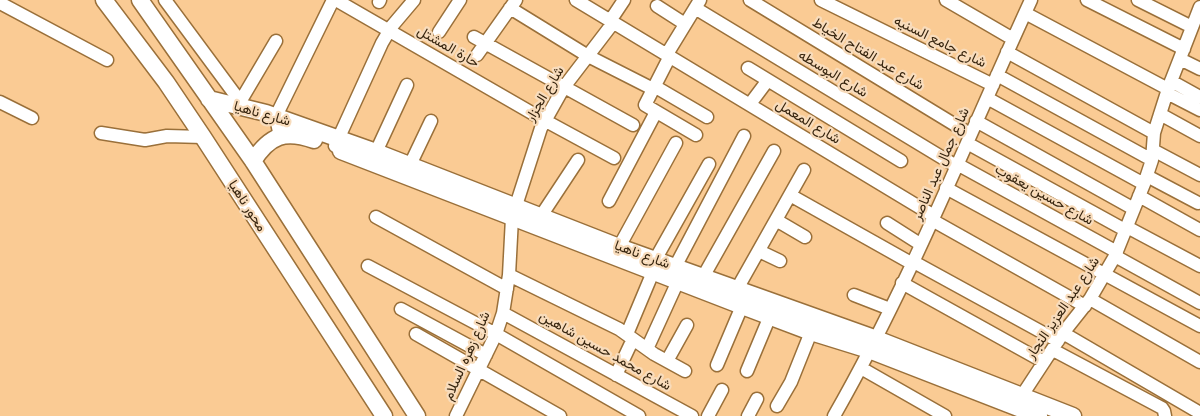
<!DOCTYPE html>
<meta charset="utf-8">
<style>
body{margin:0}
canvas{display:block;background:#facb94}
</style>
<canvas width="1200" height="416"></canvas>
<script>
const context = document.querySelector('canvas').getContext('2d');
context.lineJoin = 'round';
function trace(path, color, width, dash) {
  context.strokeStyle = color;
  context.lineWidth = width;
  context.lineCap = dash ? 'butt' : 'round';
  context.setLineDash(dash || []);
  context.stroke(path);
}
function label(font, color, halo, rows, align = 'center') {
  context.font = font + ' "Open Sans",Vazirmatn,sans-serif';
  context.lineWidth = 4.5;
  context.setLineDash([]);
  context.textBaseline = 'middle';
  context.strokeStyle = halo;
  context.fillStyle = color;
  for (const [text, x, y, turn = 0] of rows) {
    context.save();
    context.translate(x, y);
    context.rotate((+turn || 0) * Math.PI / 180);
    context.textAlign = isNaN(turn) ? turn : align;
    if (halo) context.strokeText(text, 0, 0);
    context.fillText(text, 0, 0);
    context.restore();
  }
}
const minor = new Path2D(`
 M165,0l80,108
 M336,0l208,120 70,38
 M576,0l358,216
 M750,0l220,134
 M821,0l172,85
 M946,0l67,39
 M1087,0l97,49
 M1138,0l54,27
 M379,2l1,-2
 M0,3l107,57
 M657,6l28,18
 M510,8l78,48 65,33
 M695,8l261,158
 M1025,13l143,76
 M610,21l14,-21
 M439,32l21,-32
 M474,37l159,88
 M1007,52l147,81
 M667,54l33,-54
 M477,55l39,-55
 M670,56l-25,49 51,30
 M1180,59l20,10
 M748,68l153,93
 M997,75l155,85
 M1171,81l29,16
 M654,86l53,31
 M1167,93l33,17
 M987,98l157,86
 M0,102l32,16
 M240,102l36,-61
 M750,104l18,-24
 M1160,114l40,22
 M976,121l158,88
 M101,133l44,7 22,-4 36,1
 M280,136l-3,-13 2,-13 54,-110
 M967,143l158,87
 M335,146l47,-103 10,-17 22,-26
 M1153,150l47,25
 M376,152l31,-67
 M957,164l160,88
 M410,165l21,-44
 M1147,176l51,27
 M946,188l254,138
 M790,195l121,68
 M1139,196l61,34
 M609,201l47,-89
 M541,216l37,-56
 M376,217l131,72
 M776,220l29,17
 M932,220l153,86
 M887,223l33,21
 M1127,227l73,39
 M619,247l57,-104
 M759,251l21,10
 M1115,256l85,47
 M655,260l54,-96
 M912,261l146,80
 M368,266l128,68 143,82
 M675,267l69,-131
 M509,275l110,54 35,25 31,17
 M703,277l71,-126
 M902,283l142,79
 M737,289l67,-119
 M854,295l36,14
 M1090,299l110,63
 M401,309l85,46
 M503,313l189,103
 M1063,333l137,80
 M416,334l144,82
 M627,334l26,-62
 M647,349l31,-68
 M1053,350l109,58 2,3 1,5
 M667,361l20,-36
 M717,365l25,-59
 M861,368l84,48
 M747,371l23,-55
 M616,375l17,-36
 M1021,397l42,-64 27,-34 25,-43 29,-72 8,-24 2,-27 14,-44 32,-82
 M777,406l14,-24 20,-50
 M456,416l40,-82 7,-21 6,-38 3,-57 29,-90 23,-41 49,-64
 M708,416l14,-26
 M748,416l9,-17
 M834,416c76,-133 133,-277 197,-416`);
const major = new Path2D(`
 M104,0l62,82 37,55 181,279
 M140,0l113,161 164,255
 M209,99l57,14 110,39 243,95 255,91 199,78
 M341,151l401,155 69,26 58,18 170,66
 M253,161c17,-26 32,-31 61,-21`);
const streetNames = [
 ["شارع جامع السنيه",940,42,26],
 ["حارة المشتل",448,47,30],
 ["شارع عبد الفتاح الخياط",868,54,31],
 ["شارع البوسطه",833,74,31],
 ["شارع الجزار",545,94,-59],
 ["شارع ناهيا",262,114,16],
 ["شارع المعمل",808,122,31],
 ["شارع جمال عبد الناصر",941,164,-66],
 ["شارع حسين يعقوب",1044,195,29],
 ["محور ناهيا",247,206,57],
 ["شارع ناهيا",642,255,20],
 ["شارع عبد العزيز النجار",1063,308,-56],
 ["شارع محمد حسين شاهين",605,351,29],
 ["شارع زهره السلام",467,356,-66]
];
trace(minor, '#9a703a', 15);
trace(major, '#9a703a', 19);
trace(minor, '#fff', 12);
trace(major, '#fff', 16);
label('14px', '#36240e', '#f8dcbc', streetNames);
</script>
